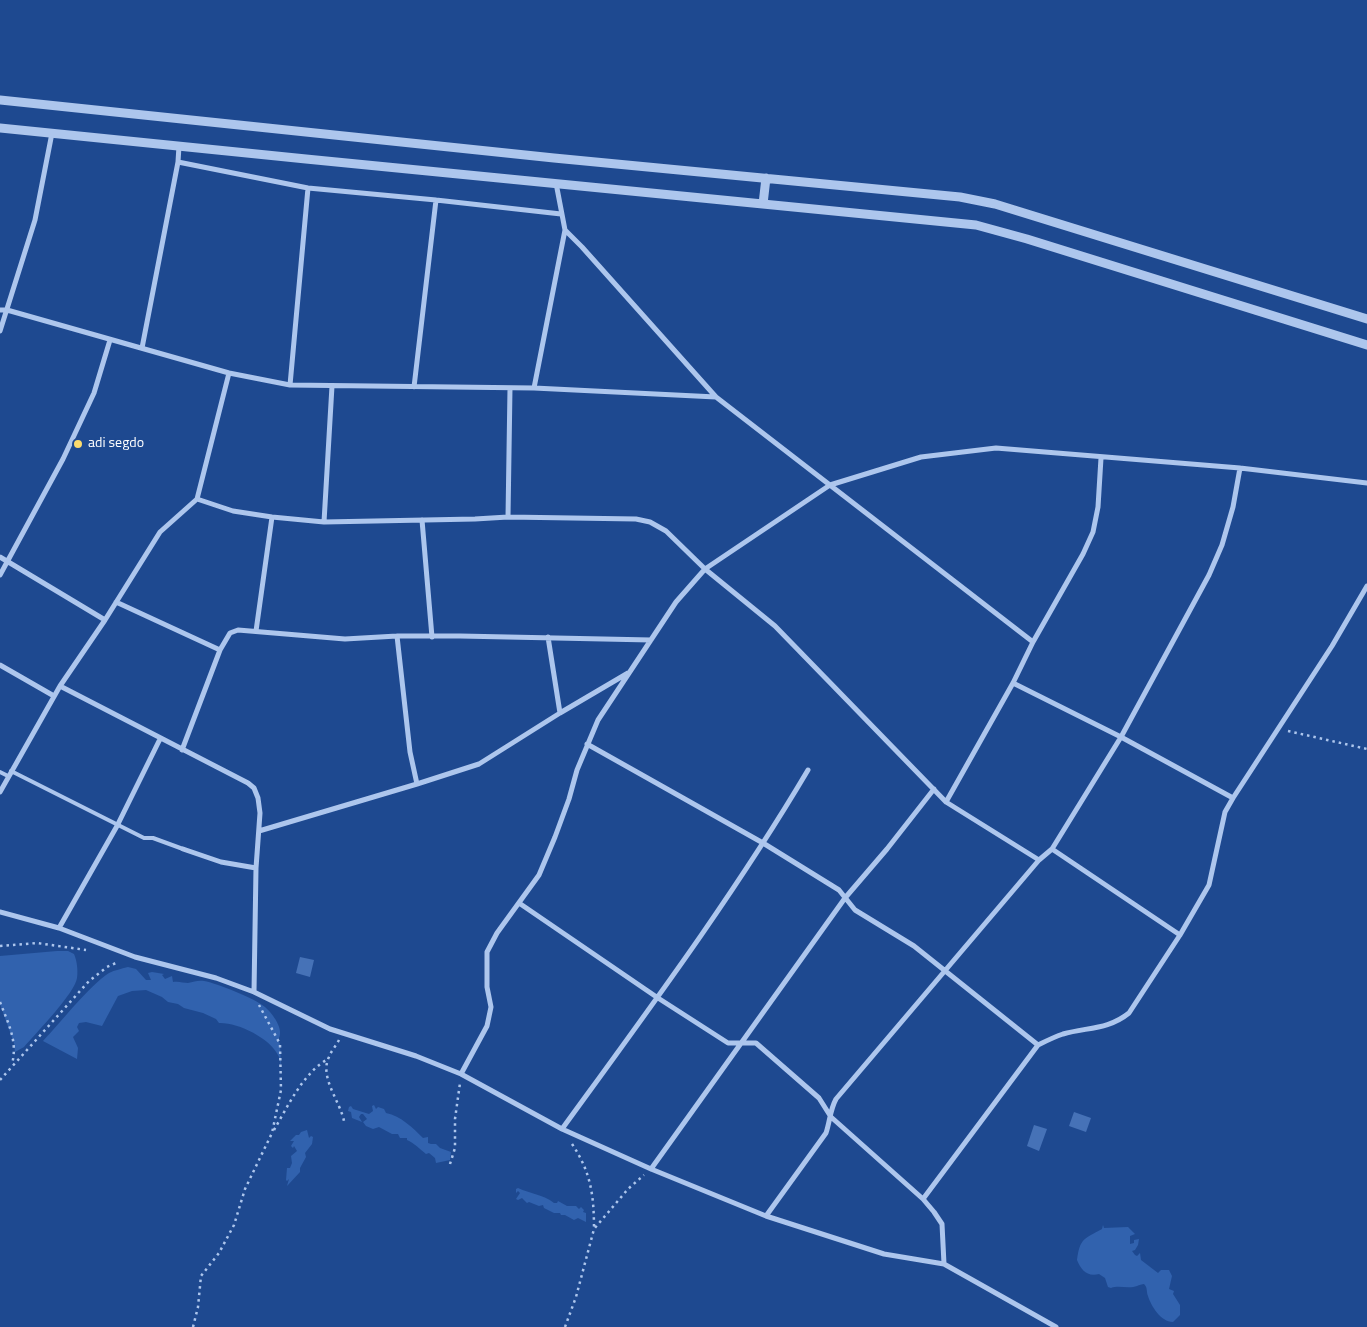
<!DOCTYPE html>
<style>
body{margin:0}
canvas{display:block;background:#1e4990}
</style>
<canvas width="1367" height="1327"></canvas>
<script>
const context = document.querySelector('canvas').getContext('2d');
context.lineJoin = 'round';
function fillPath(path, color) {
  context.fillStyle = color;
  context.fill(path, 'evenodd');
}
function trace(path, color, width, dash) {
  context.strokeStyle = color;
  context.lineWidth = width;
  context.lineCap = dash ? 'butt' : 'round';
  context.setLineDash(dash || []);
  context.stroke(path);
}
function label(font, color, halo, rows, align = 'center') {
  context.font = font + ' "Titillium Web",sans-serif';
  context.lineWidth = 4;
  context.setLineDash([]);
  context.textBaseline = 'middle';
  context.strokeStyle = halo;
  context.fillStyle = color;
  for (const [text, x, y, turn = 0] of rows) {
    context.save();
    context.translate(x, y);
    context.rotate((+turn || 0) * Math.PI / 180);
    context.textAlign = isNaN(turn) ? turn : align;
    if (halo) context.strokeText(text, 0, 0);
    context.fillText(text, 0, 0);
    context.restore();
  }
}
const green = new Path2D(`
 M57,951h11l6,3c3,7 4,16 3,24 -2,15 -41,55 -53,69l-9,5 -1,-9 -14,-39v-48z
 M128,967l8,2 10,11h5l-3,-7 4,-1 12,2 -2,1 3,4 7,-3 1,6c6,-1 10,1 15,1 6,-1 10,-3 16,-2 12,2 52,18 61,26 8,7 20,23 13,33l2,4 1,23c-1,-4 -1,-9 -3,-12 -8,-17 -41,-33 -59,-32l-3,-4 -13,-6 -19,-5 -6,-4 -10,-2 -6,-5 -16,-7 -14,1 -14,5 -16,30 -16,-4 -7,1 -2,4 2,4 -6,6 5,11 -1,11 -34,-18c19,-20 45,-54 66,-68 6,-3 12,-4 19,-6z
 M374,1105l2,4 2,-2 6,2 2,4c15,3 27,15 37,25l5,-1v6l3,1h5l4,4 11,4 -1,8 -14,3 -1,-5 -6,-5 -3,1c-6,-5 -12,-11 -19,-14v-2h-7l-2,-4h-6l-13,-7 -6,2 -7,-3 -3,-4 4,-3 -4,-5h-2l-2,3 3,5 -10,-4 -1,-6 -3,-1 1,-4 2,-1 2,3 16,5 4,-3 -1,-5z
 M307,1130l2,8 2,-2 2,1 -1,7 -7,9 1,4 -6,11v4l-13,14 2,-7 -2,2 -1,-1 1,-12h3l2,-5 -1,-7 6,-5 -3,-5 -1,2 -2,-2 3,-5h-4l6,-6h3l2,-3z
 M518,1188c12,6 25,6 36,15h3l1,-2 9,5h9l3,3 2,-2 3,3 -1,2 3,1v9l-8,-4 -4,2 -9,-5h-4l-1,-2h-6l-10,-5 -1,-3 -4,1 -10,-4 -2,1 -5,-5 -4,2 -2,-1 4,-6 -2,-2 -2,2v-4z
 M1103,1225l1,3 24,-1 7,7 -5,2v8l4,-1v-3l5,-1 -1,6 -3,5 -3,1 3,4 2,1 3,-3 1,7 17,13 3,-3h8l3,6 -3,13 5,2 -1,3 7,11v10l-7,7c-12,0 -22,-16 -25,-26 -2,-5 0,-8 -4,-12 -2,0 -5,1 -7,2 -8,3 -19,-1 -26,2l-3,-1 -3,-9 -6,-4c-12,3 -18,-4 -22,-14 3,-22 7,-21 25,-31z`);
const building = new Path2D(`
 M300,957l14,3 -4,17 -14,-4z
 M1074,1112l17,6 -5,14 -17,-6z
 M1034,1125l13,4 -8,22 -12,-5z`);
const path = new Path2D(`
 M1288,731l79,18
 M0,946l37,-3 49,7
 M0,1002c8,21 18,39 12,62
 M339,1040c-3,6 -8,11 -10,17 -10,20 11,44 15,64
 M0,1080l89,-99 18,-14 11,-5
 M274,1130c14,-24 29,-57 54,-71
 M572,1144c19,28 22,52 22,85
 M450,1164l5,-16v-29l5,-36
 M193,1327l5,-20 3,-31 18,-23 15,-28 11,-36 27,-56 9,-43 -1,-46 -21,-39
 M565,1327l11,-30 18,-68 34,-40 16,-14`);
const service = new Path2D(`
 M11,771l133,67h9l30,11
 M0,772l8,4`);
const minor = new Path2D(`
 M178,162l130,26 128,12 125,14
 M0,310h7l222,63 61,12 244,3 182,9 -134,-150 -17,-17 -9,-47
 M0,331l35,-111 17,-87
 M142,348l36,-186 1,-16
 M290,385l18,-197
 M414,387l22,-187
 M534,388l31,-158
 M716,397l317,245
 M197,499l36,12 39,6 52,5 151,-3 33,-2 128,2 14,3 16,9 39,38 70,57 171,176 93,58
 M508,517l2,-129
 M422,520l10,117
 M324,522l8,-136
 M0,557l105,63
 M0,575l63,-116 31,-66 16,-53
 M116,602l104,48
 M256,631l16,-114
 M397,636l13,116 7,32 62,-20 81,-51 68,-40
 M548,637l12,76
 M0,665l54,31
 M1013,683l108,54 112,61
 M60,686l188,97 6,5 4,10 2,15 -4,55 -2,124
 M587,744l176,99 76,47 16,20 59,36 124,99
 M182,750l38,-100 10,-17 8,-3 107,9 52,-3h63l191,4
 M0,792l60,-106 45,-66 55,-88 37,-33 32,-126
 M946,802l67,-119 20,-41 50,-88 10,-22 5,-25 3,-49
 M259,831l158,-47
 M183,849l38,13 35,6
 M1052,849l128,86
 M519,903l139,95 70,45h28l63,55 12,19 92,82 11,13 8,12 2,40
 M0,912l59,16 76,29 81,21 38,14 76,37 86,27 45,18 101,55 89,40 115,47 118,38 60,10 112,63
 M59,928l58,-102 43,-87
 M461,1074l26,-48 4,-19 -4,-20v-35l10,-19 42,-58 16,-38 14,-38 8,-29 21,-50 78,-118 29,-33 125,-84 91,-28 75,-9 244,20 127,15
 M562,1129c85,-117 172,-234 246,-359
 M651,1169l194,-271 42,-49 47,-60
 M923,1199l115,-154c8,-4 16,-8 25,-11 24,-7 45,-4 66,-21l51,-78 29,-50 16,-73 8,-14 99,-152 35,-60
 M766,1216l60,-83c4,-12 4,-23 10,-34l203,-239 13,-11 69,-112 88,-162 13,-30 11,-38 7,-39`);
const tertiary = new Path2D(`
 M0,100l554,58 406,39 35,7 372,115
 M0,128l306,31 670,66 51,14 340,106
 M763,204l3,-26`);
const markers = [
 [78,444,5,"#fcdb6d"]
];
const poiNames = [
 ["adi segdo",88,444]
];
fillPath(green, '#3162ae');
fillPath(building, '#4672b7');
trace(path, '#adc6ed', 2.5, [2.5, 4]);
trace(service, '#adc6ed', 4);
trace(minor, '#adc6ed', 5);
trace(tertiary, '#adc6ed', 9);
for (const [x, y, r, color] of markers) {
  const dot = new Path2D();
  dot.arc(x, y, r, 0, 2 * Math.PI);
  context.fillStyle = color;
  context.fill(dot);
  trace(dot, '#1e4990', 2);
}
label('14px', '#fff', '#1e4990', poiNames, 'left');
</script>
